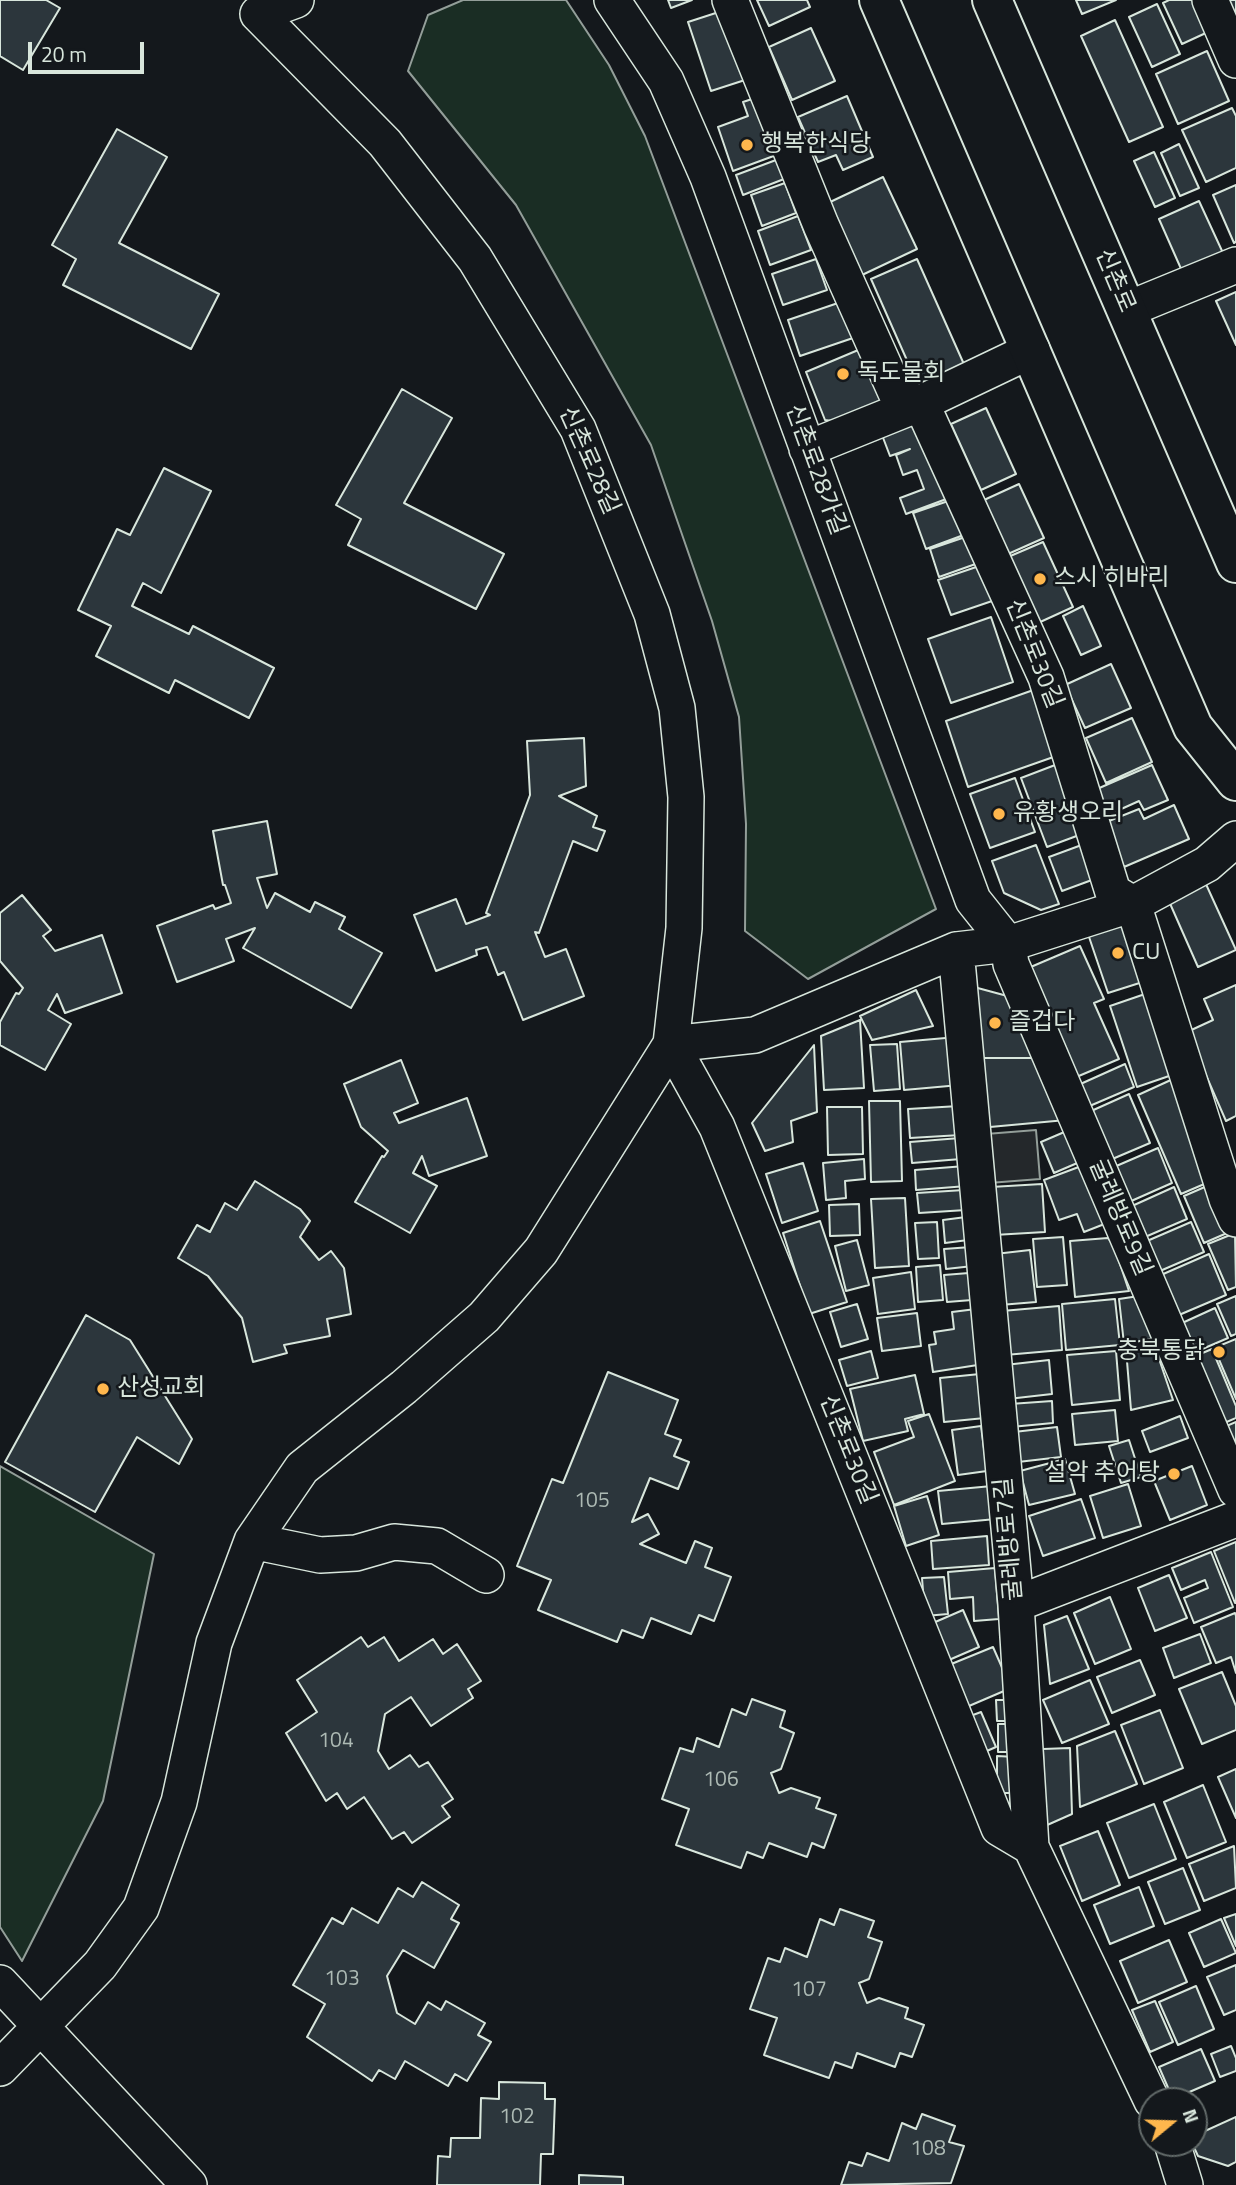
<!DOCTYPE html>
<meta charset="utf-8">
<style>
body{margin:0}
#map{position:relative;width:1236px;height:2185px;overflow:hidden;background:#14181c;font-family:"Titillium Web",sans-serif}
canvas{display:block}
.north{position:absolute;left:1138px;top:2087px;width:70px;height:70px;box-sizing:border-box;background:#14181c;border:2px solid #626a69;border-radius:50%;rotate:71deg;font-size:19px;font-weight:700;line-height:28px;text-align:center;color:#d8e6dc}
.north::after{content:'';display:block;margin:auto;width:24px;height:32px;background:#ffb74d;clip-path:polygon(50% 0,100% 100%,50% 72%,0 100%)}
.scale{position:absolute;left:28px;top:42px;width:116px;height:32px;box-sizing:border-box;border:4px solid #d8e6dc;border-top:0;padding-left:9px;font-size:21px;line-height:24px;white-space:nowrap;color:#d8e6dc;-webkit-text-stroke:5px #14181c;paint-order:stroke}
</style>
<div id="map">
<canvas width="1236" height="2185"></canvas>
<div class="north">N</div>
<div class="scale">20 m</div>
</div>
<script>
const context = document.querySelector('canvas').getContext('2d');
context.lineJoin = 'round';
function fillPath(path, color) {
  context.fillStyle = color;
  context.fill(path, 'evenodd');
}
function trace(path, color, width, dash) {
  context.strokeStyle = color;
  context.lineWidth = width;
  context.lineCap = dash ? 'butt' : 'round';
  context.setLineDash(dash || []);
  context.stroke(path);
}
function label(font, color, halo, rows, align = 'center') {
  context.font = font + ' "Titillium Web","Noto Sans KR",sans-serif';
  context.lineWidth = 5;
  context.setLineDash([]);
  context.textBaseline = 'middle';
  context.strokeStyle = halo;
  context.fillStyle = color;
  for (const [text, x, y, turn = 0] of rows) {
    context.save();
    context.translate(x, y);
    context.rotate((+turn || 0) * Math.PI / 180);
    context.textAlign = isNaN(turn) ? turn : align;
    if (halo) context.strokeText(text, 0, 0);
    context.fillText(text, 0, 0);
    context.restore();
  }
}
const green = new Path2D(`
 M463,0h103l43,65 36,71 291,773 -128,70 -63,-48 1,-107 -7,-107 -27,-96 -61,-176 -135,-240 -108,-134 20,-56z
 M0,1466l154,88 -51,247 -81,160 -22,-34z`);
const parking = new Path2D(`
 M1036,1130l4,49 -51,4 -3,-49z`);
const building = new Path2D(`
 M0,0h46l14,8 -37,62 -23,-14z
 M668,0h24l-21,8z
 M757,0h50l3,7 -41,19z
 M1076,0h40l-34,14z
 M1169,0h25l14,32 -26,12 -19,-41z
 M1225,0h11v17z
 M1157,4l23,50 -28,13 -23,-50z
 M722,11l23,69 -34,11 -23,-69z
 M1115,20l48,107 -34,15 -48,-106z
 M811,28l24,53 -43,19 -23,-53z
 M1207,51l22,50 -51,23 -22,-50z
 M847,96l26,61 -30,13 -7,-15 -18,7 -20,-45z
 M758,97l21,57 -46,17 -15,-44 30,-11 -5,-14z
 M1232,108l4,8v52l-30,14 -24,-52z
 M117,129l50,28 -48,86 100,51 -28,55 -128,-64 13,-26 -24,-14z
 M1179,144l20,44 -19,8 -19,-43z
 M1154,152l21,46 -20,9 -21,-46z
 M776,160l8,19 -41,16 -7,-20z
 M883,177l34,72 -55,26 -34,-72z
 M785,183l11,30 -34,13 -11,-31z
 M1236,185v57l-2,1 -21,-48z
 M1199,201l24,52 -41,18 -23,-52z
 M798,216l13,34 -41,15 -12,-34z
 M816,259l11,31 -44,15 -11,-31z
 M917,259l50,112 -46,21 -50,-113z
 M1236,292v53l-20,-44z
 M841,302l12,36 -53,18 -12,-36z
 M863,348l27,65 -29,12 -36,-5 -19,-48z
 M402,389l50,29 -48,85 100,51 -28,55 -128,-64 13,-26 -25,-14z
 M986,408l30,66 -35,16 -30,-66z
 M922,421l27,77 -43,16 -6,-16 24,-9 -7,-19 -14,5 -7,-20 14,-6 -20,7 -8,-21z
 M164,468l47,23 -50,102 -18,-10 -11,23 57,28 4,-8 81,42 -25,50 -74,-38 -6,13 -73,-37 15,-30 -33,-16 39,-81 13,6z
 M1019,484l25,54 -36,16 -24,-54z
 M957,498l12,35 -43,16 -13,-36z
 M974,534l10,27 -45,16 -9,-28z
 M1043,542l30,65 -35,16 -30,-66z
 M985,564l13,35 -47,16 -13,-35z
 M1083,606l18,40 -20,9 -18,-39z
 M991,617l22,65 -62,21 -23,-64z
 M1111,664l20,44 -46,20 -20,-43z
 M1039,688l23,66 -94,33 -22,-66z
 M1132,718l20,44 -46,21 -20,-45z
 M584,738l2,48 -27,10 38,20 -4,11 12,4 -8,20 -24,-10 -34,92 -4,-1 10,25 21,-8 18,47 -61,24 -19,-48 -6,3 -11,-28 -11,3 1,5 -41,16 -22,-56 42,-16 10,25 24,-9 -4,-2 44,-118 -3,-54z
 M1063,762l27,69 -43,16 -26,-69z
 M1152,765l16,35 -24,10 -5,-9 -31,14 -11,-26z
 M1015,778l20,54 -45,16 -20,-54z
 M1174,805l15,34 -65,28 -20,-44 35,-14 5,10z
 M267,821l10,53 -20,4 10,30 8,-15 35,19 5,-10 30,15 -6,12 43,24 -31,55 -108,-60 12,-20 -29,11 8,22 -57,21 -20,-56 56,-21 2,4 16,-6 -6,-18h-2l-10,-54z
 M1087,843l13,34 -38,14 -13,-34z
 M1036,845l23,59 -18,6 -37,-17 -12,-32z
 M1205,882l31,68 -38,17 -30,-68z
 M22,895l29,35 -8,6 12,15 47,-16 20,58 -57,20 -8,-19 -9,16 23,14 -26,46 -45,-25v-23l16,-29 3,1 4,-6 -23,-27v-48z
 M1129,918l20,62 -41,13 -21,-62z
 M1080,946l24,53 -10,4 25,56 -45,19 -48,-109z
 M1236,985v131l-10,5 -39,-89 26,-12 -9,-21z
 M974,987l37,10 27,61h-62z
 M916,990l17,36 -61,14 -12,-24z
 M1145,994l27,81 -35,12 -27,-81z
 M860,1020l4,68 -40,2 -3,-54z
 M957,1037l3,48 -56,5 -4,-48z
 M897,1044l3,45 -26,2 -4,-46z
 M814,1045l3,67 -26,9 2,21 -28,9 -13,-28z
 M976,1058h62l28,62 -76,7 -6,-5z
 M401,1060l17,43 -24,10 5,10 68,-25 20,58 -58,20 -7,-20 -9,17 24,13 -27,47 -55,-31 27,-46 2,1 4,-6 -27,-24 -17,-43z
 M1125,1064l9,23 -49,21 -9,-22z
 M1173,1079l43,100 -35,15 -43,-99z
 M1129,1094l21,49 -40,17 -21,-48z
 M869,1101h31l2,80 -31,1z
 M959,1106l2,29 -51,3 -2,-29z
 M827,1107h35l1,47 -35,1z
 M1069,1130l13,31 -28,12 -13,-31z
 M960,1138l1,21 -49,4 -2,-21z
 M1158,1148l14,35 -43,19 -15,-35z
 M864,1159l1,20 -20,2 1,17 -20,2 -3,-37z
 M803,1163l15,48 -36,12 -16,-49z
 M1084,1165l23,58 -23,9 -7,-18 -18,6 -15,-40z
 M965,1166l2,20 -51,4 -1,-20z
 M255,1181l45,28 10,12 -10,16 19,23 12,-9 13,17 7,46 -24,5 3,17 -46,9 3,8 -34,9 -11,-44 -34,-42 -30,-18 19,-33 13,7 15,-29 12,7z
 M1214,1183l20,47 -30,13 -20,-47z
 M1042,1184l3,48 -51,3 -3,-48z
 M1174,1187l13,32 -42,18 -13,-31z
 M964,1190l2,20 -47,3 -2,-20z
 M905,1198l4,68 -34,2 -4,-69z
 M859,1204l1,31 -30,1 -1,-31z
 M966,1217l2,23 -23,3 -2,-23z
 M820,1221l27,81 -38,12 -26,-81z
 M937,1222l2,36 -21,1 -3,-36z
 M1191,1222l13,30 -44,19 -13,-30z
 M1235,1233l1,54 -8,3 -20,-46z
 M1063,1237l4,48 -30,2 -4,-48z
 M1108,1238l6,8 15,45 -54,6 -5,-56z
 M857,1240l12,45 -23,6 -11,-45z
 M971,1247l2,19 -27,3 -2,-20z
 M1030,1250l6,52 -36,3 -5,-51z
 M1209,1254l17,41 -47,20 -18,-40z
 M940,1265l3,35 -25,2 -2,-35z
 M911,1272l4,37 -37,5 -5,-36z
 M969,1273l3,27 -25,2 -3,-27z
 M1139,1296l17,42 -32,6 -5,-45z
 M1236,1296v38l-5,2 -14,-32z
 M1115,1299l5,46 -54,5 -4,-46z
 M857,1304l11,35 -27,8 -11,-35z
 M1059,1306l3,44 -57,5 -3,-44z
 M1215,1308l13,30 -35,15 -13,-29z
 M976,1309l8,55 -51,8 -4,-27 7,-1 -2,-12 20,-3 -2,-17z
 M917,1313l4,33 -39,5 -5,-33z
 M86,1315l44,25 62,99 -13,25 -42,-27 -42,75 -90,-50z
 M1236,1339v60l-22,-51z
 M1155,1347l18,53 -42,10 -5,-61z
 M1212,1349l24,57v12l-14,6 -29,-67z
 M871,1351l7,27 -31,8 -8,-26z
 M1116,1351l4,49 -48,5 -5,-50z
 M1049,1360l3,34 -44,5 -3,-34z
 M608,1372l70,28 -13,34 16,6 -7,16 15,6 -11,27 -28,-11 -18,44 16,-8 11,20 -19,10 46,19 9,-22 17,7 -7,19 26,10 -17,44 -15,-6 -8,19 -40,-16 -8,20 -21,-8 -5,12 -79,-32 13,-30 -34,-14 35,-87 11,4z
 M980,1374l5,44 -41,4 -4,-44z
 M915,1375l9,39 -19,5 3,12 -45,10 -13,-52z
 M1052,1401l1,22 -42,4 -1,-23z
 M1115,1410l3,31 -43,4 -3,-31z
 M929,1414l26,67 -61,24 -20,-53 40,-15 -6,-16z
 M1180,1416l8,22 -38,14 -8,-21z
 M1236,1422v37l-14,-31z
 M981,1426l6,45 -29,4 -6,-45z
 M1057,1427l4,30 -43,5 -4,-30z
 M1129,1440l12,37 -20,6 -12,-37z
 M1065,1459l10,35 -46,11 -9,-34z
 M1192,1466l15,39 -37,15 -16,-39z
 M1128,1484l13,42 -38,12 -13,-42z
 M992,1486l4,33 -54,5 -4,-33z
 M927,1496l12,39 -33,11 -12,-40z
 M1081,1499l14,39 -52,18 -14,-40z
 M987,1536l2,29 -56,4 -2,-28z
 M1236,1542v61h-1l-21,-52z
 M1211,1552l22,55 -39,16 -10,-25 24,-10 -3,-8 -24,10 -9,-22z
 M995,1568l4,51 -25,2 -1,-24 -23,2 -2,-27z
 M1169,1575l18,43 -32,13 -17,-43z
 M944,1577l4,37 -23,2 -3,-38z
 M1110,1597l21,52 -36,15 -21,-51z
 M963,1610l16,37 -37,16 -16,-37z
 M1235,1613l1,3v57l-5,-16 -15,6 -15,-36z
 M1067,1616l22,53 -39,15 -6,-59z
 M1200,1634l11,29 -37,15 -11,-30z
 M361,1637l7,10 16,-10 15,24 34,-22 10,15 14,-10 24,37 -13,8 5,9 -42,28 -20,-29 -26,17 -7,37 11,18 21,-14 9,12 9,-5 25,37 -11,7 8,11 -38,26 -8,-11 -12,7 -28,-42 -17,12 -10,-16 -11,8 -40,-68 31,-21 -20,-32z
 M993,1647l18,41 -49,21 -18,-42z
 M1140,1660l15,35 -43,18 -15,-36z
 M1222,1672l14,34v24l-34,14 -23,-55z
 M1090,1680l19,44 -47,19 -19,-43z
 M752,1699l33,12 -5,16 14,6 -13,36 -10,4 8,20 12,-5 29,10 -4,10 20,7 -12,33 -12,-5 -5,14 -38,-14 -6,15 -16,-6 -6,16 -65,-23 13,-36 -27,-10 18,-51 13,4 4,-14 22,9 13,-38 14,6z
 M996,1700h19v21h-18z
 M1160,1710l23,58 -39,16 -23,-59z
 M981,1712l15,35 -16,7 -15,-36z
 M998,1724h17v28h-17z
 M1115,1731l22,53 -57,23 -3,-61z
 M1070,1748l2,66 -27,12 -2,-77z
 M997,1756l19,1 -1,36h-18z
 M1236,1769v49l-18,-41z
 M1203,1785l23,57 -39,16 -23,-56z
 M1154,1804l22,55 -47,19 -22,-55z
 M1098,1831l22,54 -38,16 -22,-55z
 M1234,1846l2,42 -32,13 -15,-37z
 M1183,1868l17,42 -35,14 -17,-42z
 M422,1882l37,23 -8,14 8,4 -25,45 -31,-18 -16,26 10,37 18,11 13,-22 13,8 5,-9 39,22 -7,12 13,7 -24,39 -12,-7 -7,12 -43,-25 -10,18 -16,-9 -7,11 -65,-44 18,-33 -32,-19 39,-67 11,6 9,-16 26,15 20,-35 15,9z
 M1139,1887l15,39 -44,18 -16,-39z
 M840,1909l34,12 -6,16 14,5 -13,37 -10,4 8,20 12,-5 29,10 -3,10 19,7 -12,32 -12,-4 -5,14 -38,-14 -5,15 -17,-6 -6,16 -65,-23 13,-37 -27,-9 18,-51 12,4 5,-14 22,9 13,-38 14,6z
 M1236,1914v32l-12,-28z
 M1221,1919l15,34 -32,14 -15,-34z
 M1169,1940l18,42 -49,21 -18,-42z
 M1236,1965v45l-12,5 -17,-38z
 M1196,1986l18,43 -36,16 -19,-43z
 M1155,2001l18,41 -23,10 -18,-42z
 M1231,2046l5,12v13l-16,6 -9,-23z
 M1201,2049l14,32 -42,18 -14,-32z
 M499,2082l46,1v16h10l-2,55h-12l-1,31h-103l1,-29 12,1 1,-19h29l1,-40 18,1z
 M922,2114l33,12 -6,16 15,4 -13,37 -110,2 8,-23 13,4 5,-13 22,8 13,-38 14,6z
 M1236,2117v45l-8,4 -30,-10 -6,-13 2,-7z
 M579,2175l44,2v8h-44z`);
const street = new Path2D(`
 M612,0l54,81 42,96 265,723 35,44 3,20 225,526
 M730,0l91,225 77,172 23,6 125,274 67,215 20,12 94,295 9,20
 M1210,0l26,60
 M1126,310l110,-45
 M807,449l114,-46 111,-53
 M956,950l60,654 15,243 121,254
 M671,1044l46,83 282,701 32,19
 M671,1044l84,-9 201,-85 52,-6 125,-40 74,-40 29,-25
 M252,1541l68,14 36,-2 38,-11 43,4 49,29
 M1016,1604l220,-85
 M0,1983l189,202
 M0,2068l100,-103 41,-57 38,-106 35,-159 38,-102 50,-73 102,-81 80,-70 57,-66 130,-207 13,-116 2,-131 -9,-89 -25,-94 -74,-185 -103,-170 -90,-116 -127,-129 38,-14
 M1172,2143l13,42`);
const primary = new Path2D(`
 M879,0l314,727 43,54
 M992,0l244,563`);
const markers = [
 [747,145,7,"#ffb74d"],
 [843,374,7,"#ffb74d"],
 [1040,579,7,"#ffb74d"],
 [999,814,7,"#ffb74d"],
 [1118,953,7,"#ffb74d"],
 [995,1023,7,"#ffb74d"],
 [1219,1352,7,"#ffb74d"],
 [103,1389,7,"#ffb74d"],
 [1174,1474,7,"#ffb74d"]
];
const numberNames = [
 ["105",592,1502],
 ["104",336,1742],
 ["106",721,1781],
 ["103",342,1980],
 ["107",809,1991],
 ["102",517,2118],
 ["108",928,2150]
];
const poiNames = [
 ["행복한식당",761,145],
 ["독도물회",857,374],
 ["스시 히바리",1054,579],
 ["유황생오리",1013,814],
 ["CU",1132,953],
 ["즐겁다",1009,1023],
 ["충북통닭",1205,1352,"right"],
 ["산성교회",117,1389],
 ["설악 추어탕",1160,1474,"right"]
];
const streetNames = [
 ["신촌로",1114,281,67],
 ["신촌로28길",588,461,66],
 ["신촌로28가길",815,470,70],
 ["신촌로30길",1033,654,68],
 ["굴레방로9길",1119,1218,67],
 ["신촌로30길",847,1450,68],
 ["굴레방로7길",1010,1539,-95]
];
fillPath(green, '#1a2d24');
trace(green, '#939e99', 2);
fillPath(parking, '#24282b');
trace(parking, '#939e99', 2);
fillPath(building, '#2c363c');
trace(building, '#d8e6dc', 2);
trace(street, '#d8e6dc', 38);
trace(primary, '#d8e6dc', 42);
trace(street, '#14181c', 35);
trace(primary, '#14181c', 38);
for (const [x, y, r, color] of markers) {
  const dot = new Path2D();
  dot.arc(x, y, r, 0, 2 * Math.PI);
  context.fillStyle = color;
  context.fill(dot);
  trace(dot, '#14181c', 2.5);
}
label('21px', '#adbab4', null, numberNames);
label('24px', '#d8e6dc', '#14181c', poiNames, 'left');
label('24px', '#d8e6dc', '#14181c', streetNames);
</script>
